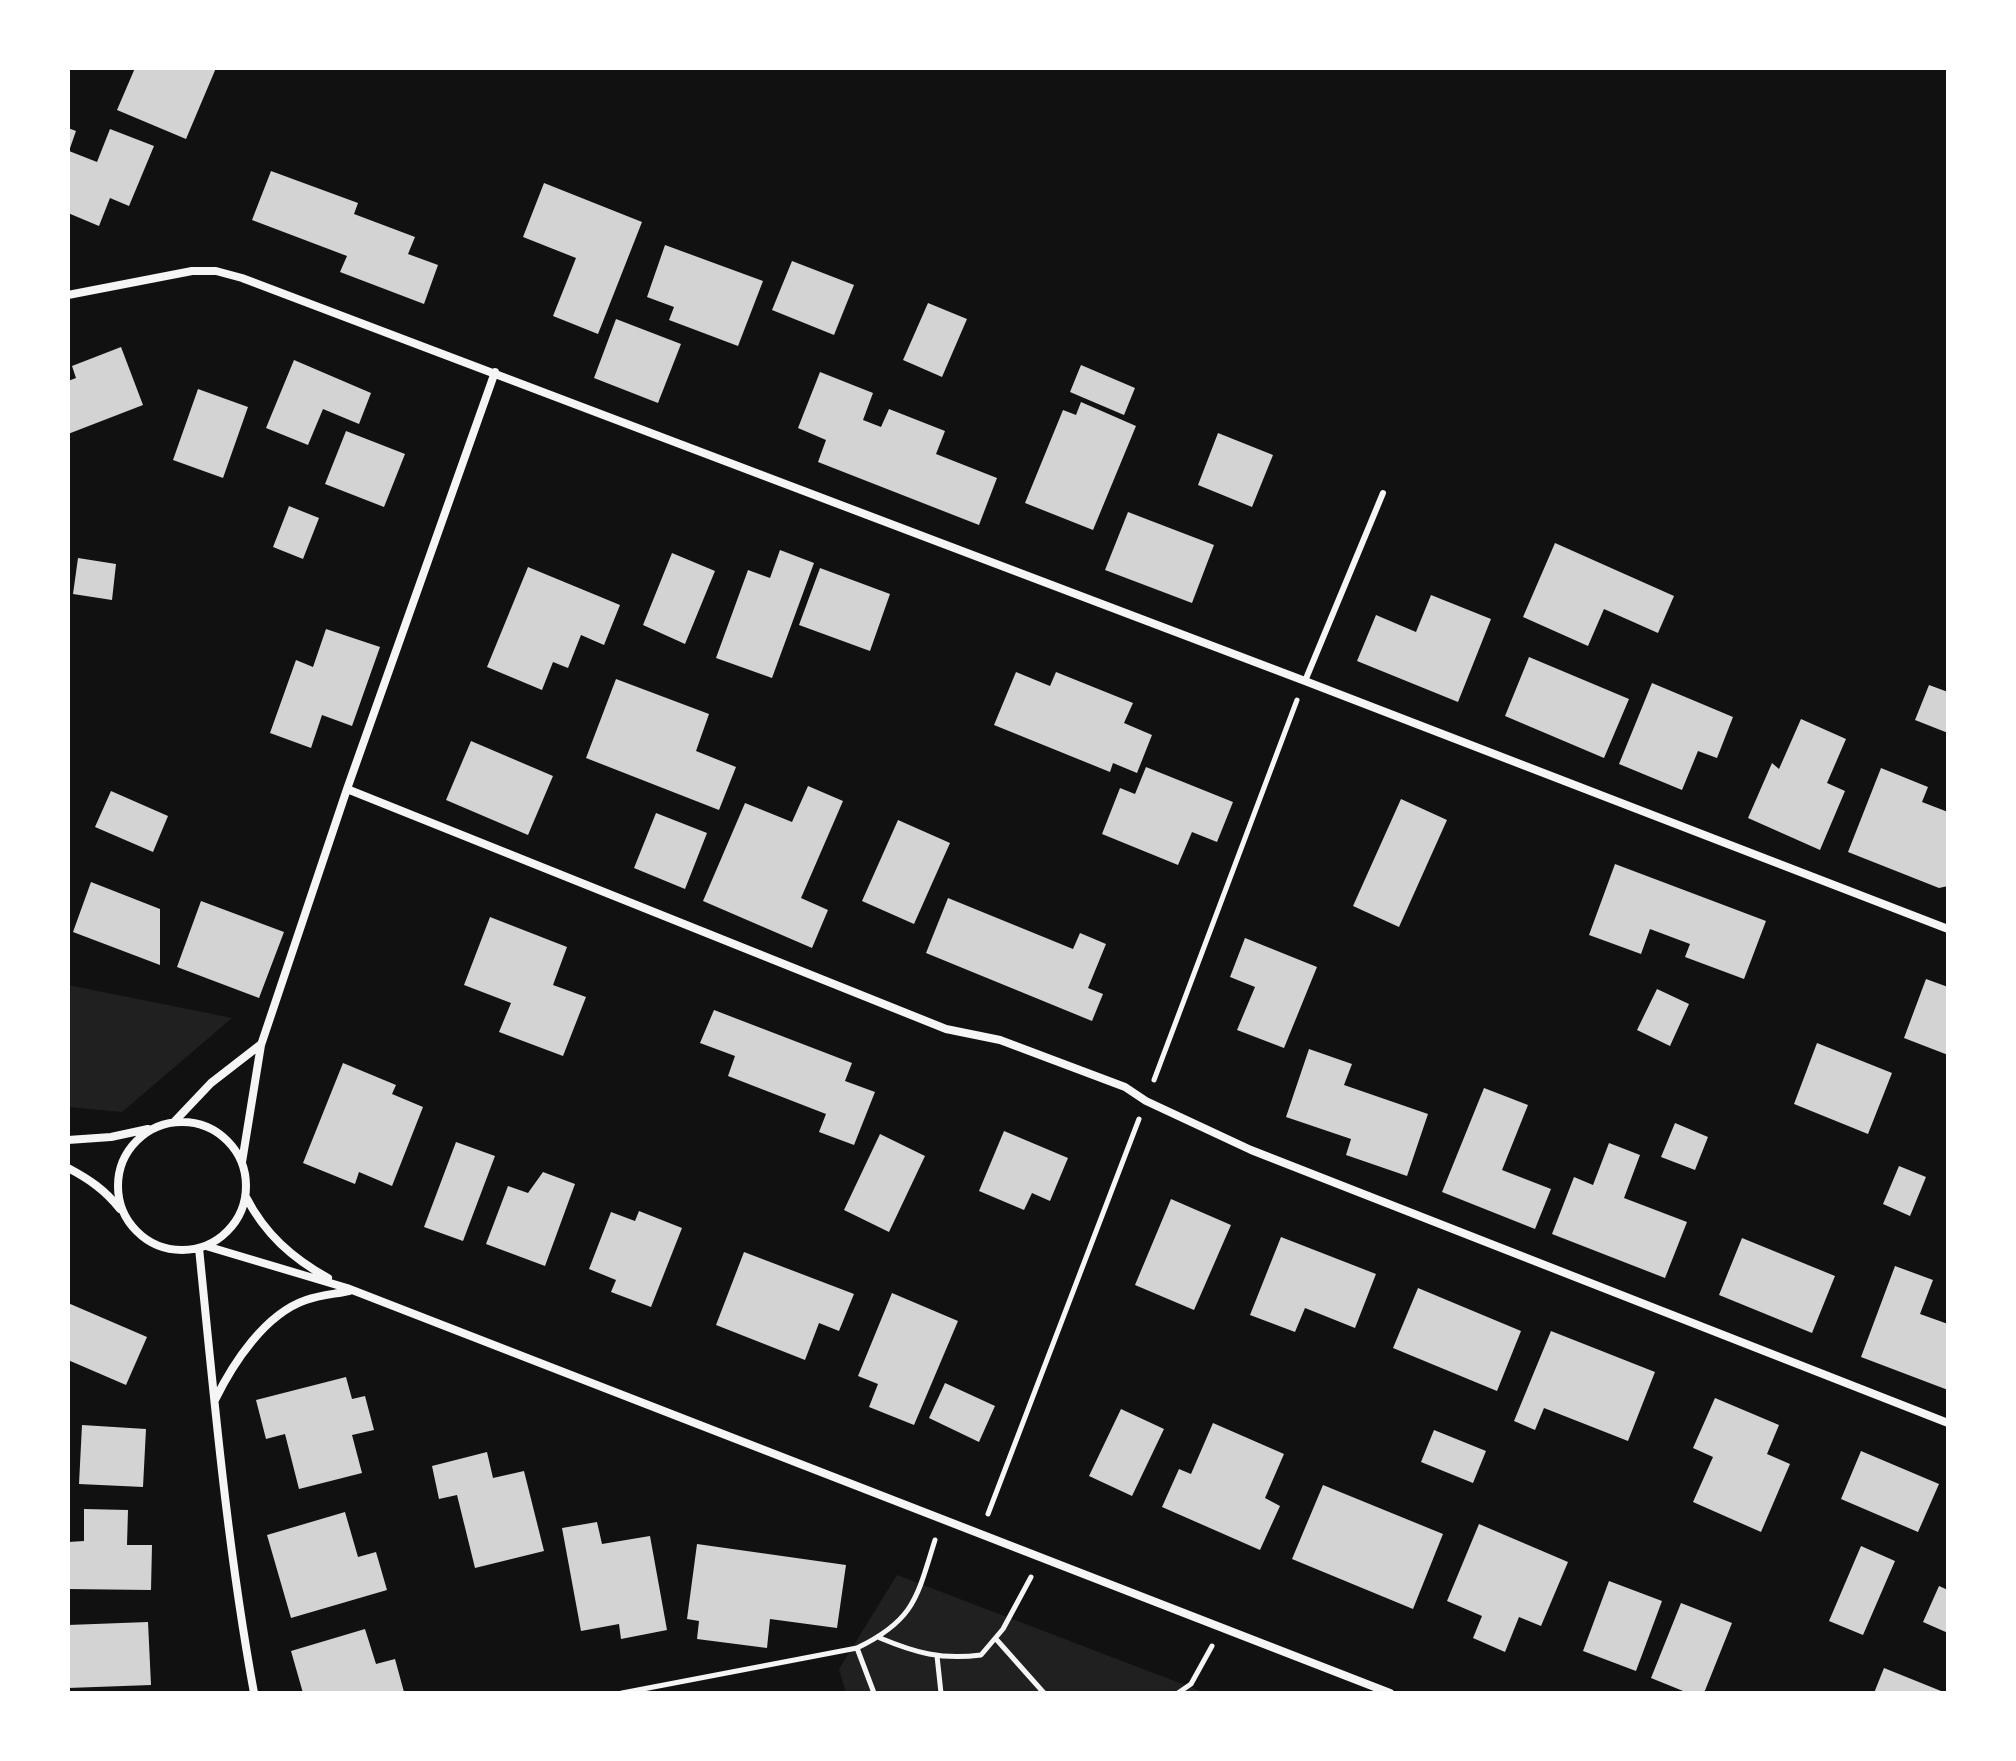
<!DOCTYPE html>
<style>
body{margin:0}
#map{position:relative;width:2016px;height:1761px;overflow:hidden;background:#111;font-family:Commissioner,sans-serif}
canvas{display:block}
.frame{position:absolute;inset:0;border:70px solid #fff;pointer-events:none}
</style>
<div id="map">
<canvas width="2016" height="1761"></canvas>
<div class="frame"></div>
</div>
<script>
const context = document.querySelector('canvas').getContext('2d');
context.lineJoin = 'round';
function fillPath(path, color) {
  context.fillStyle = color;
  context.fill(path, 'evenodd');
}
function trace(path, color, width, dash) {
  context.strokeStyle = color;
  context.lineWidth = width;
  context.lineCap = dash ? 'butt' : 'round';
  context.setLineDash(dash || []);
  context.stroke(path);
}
const green = new Path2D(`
 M68,985l164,33 -110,94 -54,-5z
 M897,1575l309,118h-360l-7,-24z`);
const building = new Path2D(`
 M135,68h81l-30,71 -69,-29z
 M68,128l8,3 -7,20 28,11 13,-33 44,17 -25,60 -19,-8 -11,28 -31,-13z
 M271,171l87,32 -4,11 61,23 -7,17 30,11 -14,39 -84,-32 7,-16 -95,-36z
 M544,183l98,39 -44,112 -45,-18 23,-58 -53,-21z
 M665,245l98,36 -25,65 -69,-26 5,-13 -27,-10z
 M792,261l62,24 -20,50 -62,-25z
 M928,303l39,16 -25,58 -39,-17z
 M616,319l65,25 -23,59 -64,-25z
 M121,347l22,58 -75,29v-53l8,-3 -4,-12z
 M294,360l77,33 -12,31 -36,-15 -15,36 -42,-17z
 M1081,365l54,23 -11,27 -54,-23z
 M820,372l53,21 -10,27 18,7 8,-18 56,22 -9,23 61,24 -18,47 -161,-63 8,-22 -28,-12z
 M198,389l50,18 -25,71 -50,-18z
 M1081,402l55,24 -43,104 -68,-27 38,-93 13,5z
 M346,431l59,23 -21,53 -59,-23z
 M1218,433l55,22 -21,52 -54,-22z
 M289,506l30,12 -16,41 -30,-12z
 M1128,512l86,33 -22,58 -87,-33z
 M1555,543l119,53 -16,37 -54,-24 -16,37 -65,-29z
 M780,550l34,13 -42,115 -56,-20 32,-88 22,8z
 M672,553l43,18 -30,73 -42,-19z
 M78,558l38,6 -4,36 -39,-6z
 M528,567l92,38 -16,40 -23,-10 -13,33 -15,-6 -11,28 -55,-23z
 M820,568l70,26 -20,57 -71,-26z
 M1431,595l60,24 -33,83 -101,-41 19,-46 40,17z
 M326,629l54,18 -28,79 -30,-11 -11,33 -41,-15 26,-73 17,7z
 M1529,657l100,42 -25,59 -99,-42z
 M1016,672l34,14 6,-14 77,31 -9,20 28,12 -15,38 -24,-10 -3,9 -116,-47z
 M616,679l93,35 -13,37 40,16 -17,43 -133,-52z
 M1652,683l81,34 -16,41 -19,-7 -16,39 -63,-26z
 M1929,685l19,7v41l-33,-13z
 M1801,719l45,20 -19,44 18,8 -25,59 -72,-32 24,-55 7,6z
 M471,741l82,35 -25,59 -82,-35z
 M1146,767l87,35 -16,40 -25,-10 -14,33 -76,-31 18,-46 15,6z
 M1881,768l47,19 -6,15 26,10v74l-9,2 -91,-36z
 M808,786l35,15 -42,97 27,12 -16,38 -109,-47 42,-98 47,19z
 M111,791l57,25 -15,36 -58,-25z
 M1401,799l46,21 -48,107 -46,-21z
 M656,813l51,20 -22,56 -51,-21z
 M898,820l52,23 -36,81 -52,-23z
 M1615,864l151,57 -22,58 -59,-22 5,-13 -40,-15 -9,25 -52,-19z
 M91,882l69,27v56l-87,-33z
 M948,898l125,51 7,-16 26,11 -18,44 15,6 -11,27 -166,-68z
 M201,901l83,31 -25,66 -82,-31z
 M490,917l77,30 -14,38 33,12 -23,59 -64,-24 12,-29 -47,-18z
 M1245,938l72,29 -33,81 -47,-18 18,-43 -25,-10z
 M1926,979l22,8v68l-44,-17z
 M1657,989l32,15 -19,42 -33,-16z
 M714,1010l138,53 -7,18 30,11 -21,53 -35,-13 7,-18 -98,-38 7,-20 -35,-13z
 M1817,1043l75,30 -24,61 -74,-30z
 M1309,1049l43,15 -8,21 84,29 -21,62 -61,-21 5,-16 -65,-22z
 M343,1063l53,22 -4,9 31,13 -31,79 -33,-14 -4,12 -52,-21z
 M1484,1088l44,17 -26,65 49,19 -16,40 -93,-37z
 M1675,1123l33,14 -13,33 -34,-13z
 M1004,1131l64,27 -18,43 -18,-8 -8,17 -45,-19z
 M880,1134l45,22 -36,76 -45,-22z
 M456,1142l39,14 -32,85 -39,-14z
 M1609,1143l31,12 -16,43 63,24 -22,56 -113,-44 22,-57 19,8z
 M1899,1166l27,11 -16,39 -27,-12z
 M543,1172l32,12 -30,82 -59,-22 22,-58 20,7z
 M1171,1199l60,26 -37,85 -59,-25z
 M639,1211l43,17 -31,79 -40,-15 5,-12 -27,-11 22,-57 24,9z
 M1281,1237l95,37 -21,54 -50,-20 -10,24 -45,-17z
 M1742,1238l93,38 -23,57 -93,-38z
 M744,1252l110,42 -15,37 -20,-8 -14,37 -89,-35z
 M1895,1266l38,14 -13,34 28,10v66l-87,-33z
 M1418,1288l103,43 -24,60 -104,-43z
 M892,1293l66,28 -44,104 -45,-18 9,-23 -20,-8z
 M68,1303l79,34 -21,48 -58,-25z
 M1551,1331l104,41 -27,69 -84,-33 -9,22 -21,-9z
 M346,1377l6,22 13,-3 9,34 -22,5 10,38 -63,16 -14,-55 -19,5 -10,-39z
 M945,1383l50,23 -16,36 -50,-24z
 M1715,1398l64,27 -12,29 23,10 -29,68 -68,-30 20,-45 -20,-9z
 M1121,1409l43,20 -32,67 -43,-20z
 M1213,1423l71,31 -19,44 15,8 -20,44 -98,-43 17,-38 12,5z
 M82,1425l64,4 -3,58 -64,-3z
 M1434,1430l52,21 -13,32 -52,-21z
 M1861,1451l78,33 -21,48 -77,-33z
 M487,1452l6,26 31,-7 20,80 -69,17 -18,-73 -18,4 -7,-33z
 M1323,1485l120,49 -30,75 -121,-50z
 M84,1509l44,1 -1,35h25l-1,45 -83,-1v-47l16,-1z
 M345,1512l13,45 18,-5 11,38 -96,28 -24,-83z
 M597,1522l5,22 48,-8 17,94 -46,9 -2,-15 -38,7 -19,-103z
 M1479,1524l89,38 -27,64 -22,-9 -14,35 -32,-14 9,-22 -35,-15z
 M697,1544l149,21 -9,63 -67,-9 -3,29 -70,-9 2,-18 -12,-2z
 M1861,1546l34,15 -32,74 -34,-14z
 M1609,1581l53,20 -26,70 -53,-20z
 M1939,1586l9,4v43l-25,-11z
 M1681,1603l51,20 -28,70h-16l-37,-15z
 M148,1622l3,63 -83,3v-63z
 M365,1629l11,35 19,-5 9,33 -101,1 -12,-42z
 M1884,1668l62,25h-72z`);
const path = new Path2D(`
 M1154,1080l143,-380
 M988,1514l151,-395
 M880,1638c36,15 61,22 101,17l22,-26 28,-52
 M996,1639l48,54
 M857,1648l17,45
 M937,1656l4,37
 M622,1693l235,-45c58,-28 60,-51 78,-108
 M1178,1693l13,-9 21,-38`);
const service = new Path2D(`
 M1305,681l78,-188`);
const minor = new Path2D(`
 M68,295l124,-24h24l26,7 1063,403 643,248
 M347,789l599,240 54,11 125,47 21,14 105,49 697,273
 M118 1186a64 64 0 1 1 128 0a64 64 0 1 1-128 0Z
 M174,1122l37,-39 49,-38
 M68,1140l43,-3 37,-8
 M242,1162l19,-117 86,-256 148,-417
 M68,1168c21,11 37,22 52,41
 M246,1197c19,37 46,61 82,81
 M206,1246l141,42 1043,405
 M199,1248c15,149 28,298 55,445
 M215,1400c18,-37 50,-86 91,-100 14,-5 29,-6 43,-9`);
fillPath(green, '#202020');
fillPath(building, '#d3d3d3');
trace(path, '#f5f5f5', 5);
trace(service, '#f5f5f5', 6);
trace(minor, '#f5f5f5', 8);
</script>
